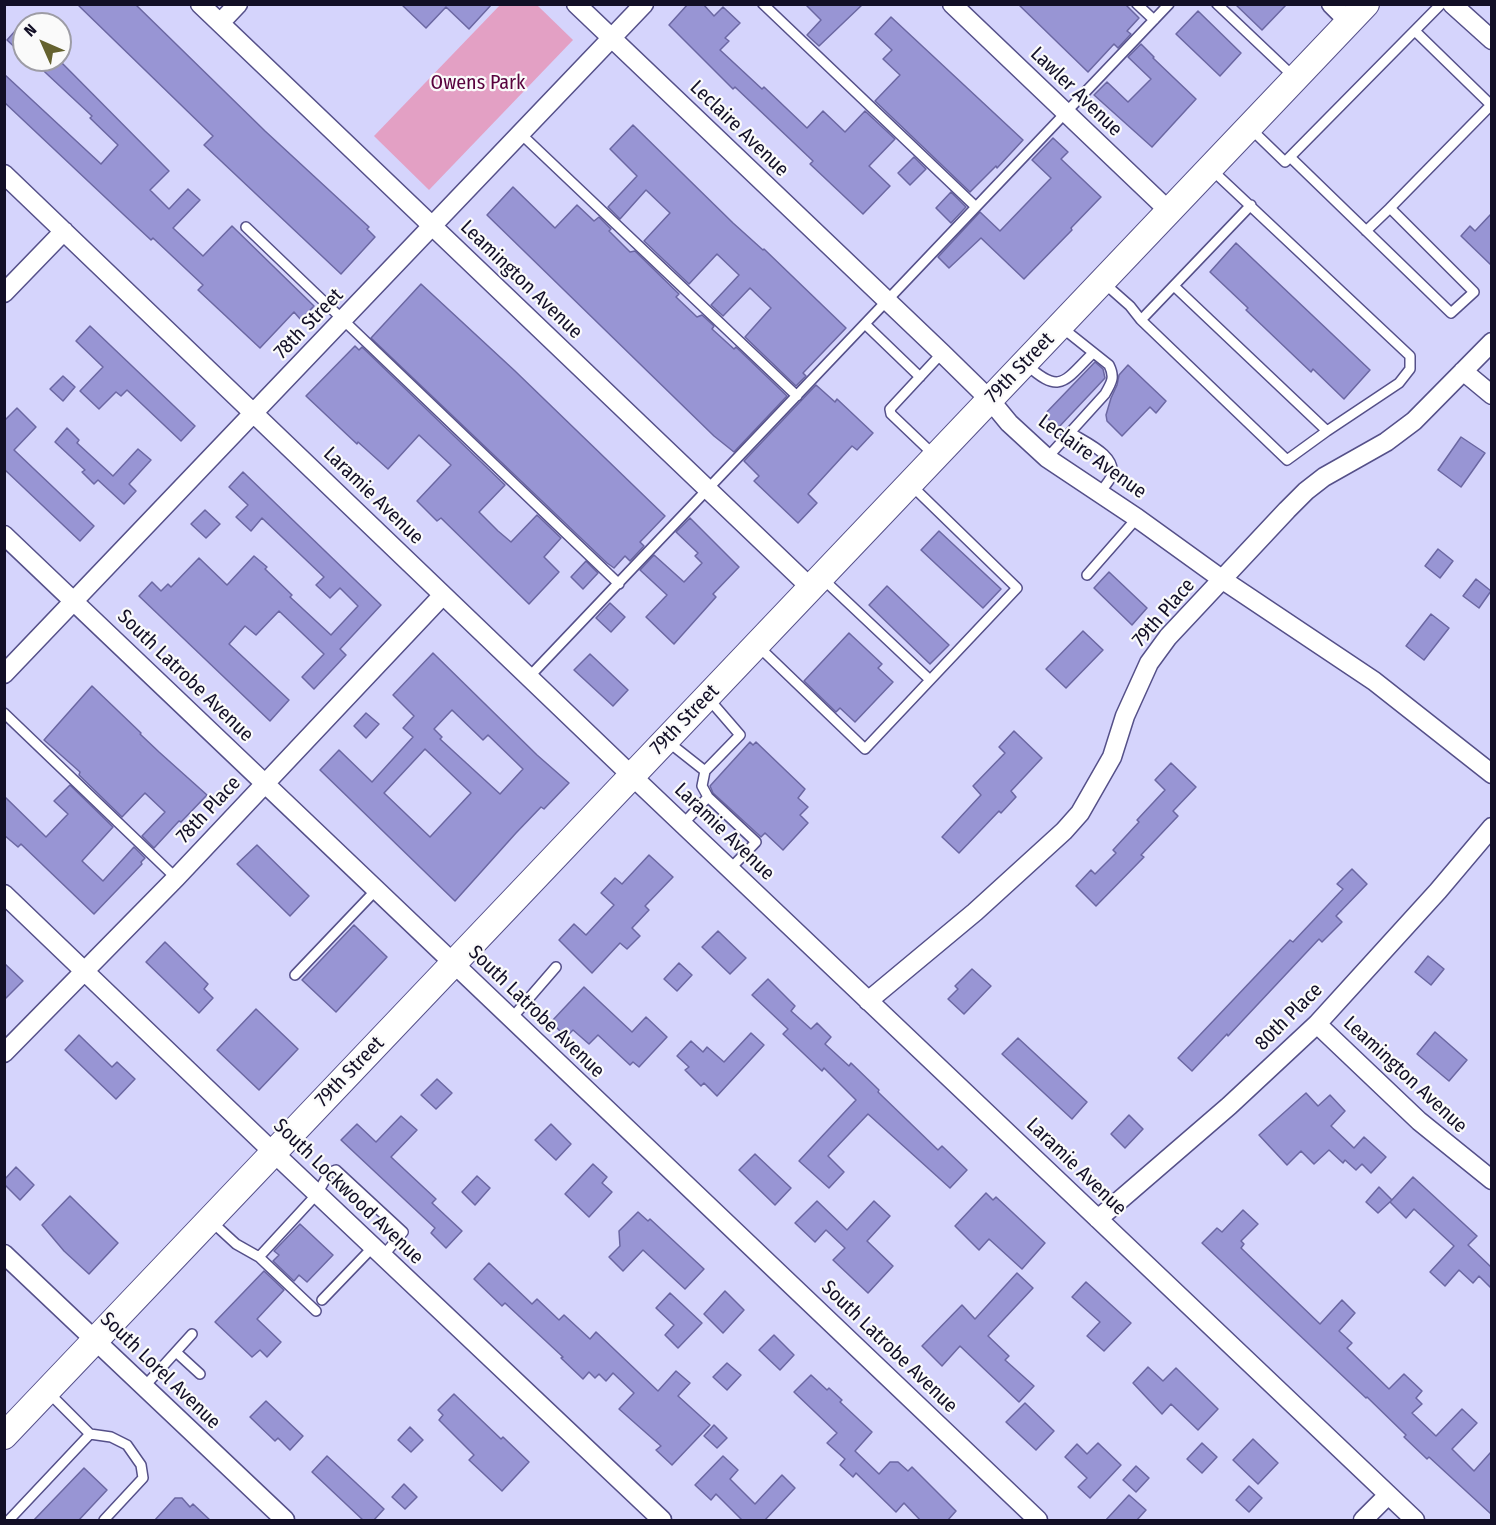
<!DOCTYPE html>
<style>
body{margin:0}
#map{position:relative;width:1496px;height:1525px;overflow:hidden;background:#d5d4fc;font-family:"Fira Sans Condensed",sans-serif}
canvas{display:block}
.frame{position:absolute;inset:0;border:6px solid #120f26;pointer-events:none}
.north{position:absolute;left:12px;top:12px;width:60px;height:60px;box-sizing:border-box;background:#fafafa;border:2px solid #9d9ca5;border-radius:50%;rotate:315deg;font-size:16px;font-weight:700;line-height:24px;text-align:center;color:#120f26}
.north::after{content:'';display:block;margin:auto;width:21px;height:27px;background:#65622f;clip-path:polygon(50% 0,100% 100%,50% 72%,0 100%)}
</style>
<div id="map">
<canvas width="1496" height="1525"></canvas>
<div class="frame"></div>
<div class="north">N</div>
</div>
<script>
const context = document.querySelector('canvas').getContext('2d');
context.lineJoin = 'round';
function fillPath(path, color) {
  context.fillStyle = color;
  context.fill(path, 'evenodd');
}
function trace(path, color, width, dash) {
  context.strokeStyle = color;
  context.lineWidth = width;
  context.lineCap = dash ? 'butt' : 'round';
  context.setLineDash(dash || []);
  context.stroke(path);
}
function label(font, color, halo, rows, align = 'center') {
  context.font = font + ' "Fira Sans Condensed",sans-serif';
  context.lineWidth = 4.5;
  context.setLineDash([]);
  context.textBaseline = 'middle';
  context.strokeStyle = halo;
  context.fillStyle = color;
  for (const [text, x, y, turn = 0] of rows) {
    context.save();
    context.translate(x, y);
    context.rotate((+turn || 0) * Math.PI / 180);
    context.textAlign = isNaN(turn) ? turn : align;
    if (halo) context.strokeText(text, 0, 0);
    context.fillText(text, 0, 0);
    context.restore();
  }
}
const green = new Path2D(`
 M501,4l36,1 36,35 -144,150 -55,-54z`);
const building = new Path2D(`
 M77,4h58l130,127 104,96 -2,2 8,8 -34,37 -137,-129 9,-9z
 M401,4h91l-23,25 -23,-22 -20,21z
 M688,4h15l11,12 9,-9 17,16 -15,15 4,3 -9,9 42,39 2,-2 43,41 16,-17 22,21 20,-21 30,28 -26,27 21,20 -27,28 -53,-50 3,-3 -78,-74 -2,2 -64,-64z
 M805,4h58l-44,42 -12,-11 14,-15z
 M1018,4h107l14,14 -12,13 4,3 -13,14 -4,-4 -26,28z
 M1235,4h52l-25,26z
 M1198,11l43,42 -21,23 -44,-42z
 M891,17l132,123 -26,28 -1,-2 -26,26 -95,-91 25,-26 -17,-16 9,-9 -17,-16z
 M24,21v35l-17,-16z
 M1141,44l13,13 -1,1 43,41 -44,48 -58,-52 13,-13 21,20 23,-23 -23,-22z
 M32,60h27l110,111 -19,19 19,19 19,-20 12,11 -27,28 30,28 29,-30 82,80 -13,14 -7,-8 -34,36 -62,-58 5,-5 -50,-47 -2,2 -28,-26 -119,-112v-28l97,90 17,-19 -28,-27 2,-2z
 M633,125l100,98 30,27 1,-1 82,79 -43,45 3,3 -10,10 -51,-49 26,-29 -21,-20 -27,28 -12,-11 28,-30 -22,-21 -28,30 -45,-43 26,-28 -24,-23 -26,29 -12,-12 29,-31 -27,-27z
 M1053,138l15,14 -7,7 40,38 -30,31 1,2 -48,49 -43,-41 -32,30 -11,-11 42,-45 20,19 51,-53 -19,-18z
 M914,157l12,12 -16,16 -12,-12z
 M513,187l42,41 22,-23 17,16 5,-4 12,12 -2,2 21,21 5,-1 44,43 -3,3 21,20 5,-2 12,11 -2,3 22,20 2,-2 51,49 -53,56 -20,-16 -227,-221z
 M951,192l15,15 -15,16 -15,-15z
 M1491,214v51l-30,-29 9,-10 5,5z
 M1236,243l134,127 -26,29 -31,-30 -2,3 -65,-62 2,-2 -38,-36z
 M421,284l94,87 150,145 -25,26 4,4 -14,15 -5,-5 -11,12 -7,-5 -236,-225z
 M90,326l105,100 -14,15 -54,-51 -6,6 -5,-4 -17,17 -19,-18 23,-24 -27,-26z
 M355,346l4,4 3,-3 143,138 -26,27 19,19 13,11 26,-27 24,23 -17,19 15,15 -30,32 -88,-86 -4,3 -20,-20 34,-36 -32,-30 -31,34 -30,-27 -1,2 -51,-48z
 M1095,362l8,7 2,9 -47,50 -14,-13z
 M1128,365l38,36 -10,12 -6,-6 -28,29 -15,-15 -1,-6 5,-17 6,-13 2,-10z
 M63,376l12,11 -12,14 -13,-12z
 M816,385l19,17 2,-3 36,34 -16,17 -5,-4 -44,48 9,9 -19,20 -44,-42 5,-5 -15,-15z
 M17,408l19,19 -22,23 80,76 -14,15 -76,-72v-48z
 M67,428l12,12 -2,3 36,33 25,-27 13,11 -22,24 7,7 -12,13 -26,-24 -4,4 -12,-12 3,-2 -30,-28z
 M1461,437l24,16 -24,34 -23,-17z
 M243,472l138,133 -41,44 6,6 -32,34 -12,-12 22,-23 -45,-43 -23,24 -11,-9 -16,18 60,56 -19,21 -131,-125 13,-14 9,9 7,-7 3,3 28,-29 28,27 27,-29 13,11 -2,2 27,26 -2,2 41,38 27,-29 -18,-18 -10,10 -14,-13 8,-8 -62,-59 -11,13 -15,-14 12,-12 -19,-18z
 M205,510l15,14 -14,14 -15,-14z
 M690,518l49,49 -26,27 3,3 -42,47 -28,-27 21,-22 -27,-25 14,-15 30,27 18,-19 -7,-7 3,-3 -22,-21z
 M939,531l62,58 -18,19 -62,-58z
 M1438,549l15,12 -13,17 -15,-12z
 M586,561l12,12 -15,16 -12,-12z
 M1109,572l38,36 -15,17 -38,-37z
 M1476,579l15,12 -12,17 -16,-12z
 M887,586l62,59 -19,19 -61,-59z
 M610,603l15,14 -14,15 -15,-14z
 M1431,614l18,14 -25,32 -18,-14z
 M1083,631l20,19 -37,38 -20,-19z
 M849,633l33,31 -4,4 15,14 -38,40 -15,-14 -4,4 -32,-31z
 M433,653l104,102 32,28 -25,26 -3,-2 -25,26 -61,68 -135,-131 19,-20 33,32 41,-45 -10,-9 11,-12 -21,-21zM452,710l31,30 5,-5 35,34 -23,25 -60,-55 2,-2 -8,-8zM425,749l46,44 -41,44 -46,-44z
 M590,654l38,36 -15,16 -39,-36z
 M92,686l49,47 -1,1 19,18 48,43 -26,27 -2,-1 -25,27 -12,-12 23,-24 -20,-19 -23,24 -43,-42 1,-3 -36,-32z
 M366,713l13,11 -13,14 -12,-12z
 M1014,731l28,27 -31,33 5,6 -15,16 -2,-2 -40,42 -17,-16 39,-42 -8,-9 32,-33 -6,-6z
 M750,742l3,3 3,-3 49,47 -7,9 10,9 -8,8 8,8 -25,27 -18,-17 -4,4 -48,-44 -3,-7z
 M1171,763l25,24 -23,24 5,5 -37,39 3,2 -48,49 -20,-20 15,-16 4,4 21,-21 -3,-3 26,-28 -2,-2 28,-30 -10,-10z
 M70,785l43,42 -31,34 21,20 31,-34 11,11 -4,4 1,2 -48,50 -73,-70 -3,3 -14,-12v-39l42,41 22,-23 -14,-13z
 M257,845l52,51 -19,20 -53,-52z
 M649,855l24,22 -28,29 4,4 -17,18 8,8 -13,13 -7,-6 -28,30 -33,-33 15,-16 12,11 28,-30 -13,-12 14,-15 7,6z
 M1352,869l15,15 -31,32 6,6 -20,20 -3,-3 -91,97 -1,-2 -35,37 -14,-13 112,-118 3,2 50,-53 -6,-5z
 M354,925l33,32 -51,55 -34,-32z
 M718,931l28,27 -16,16 -28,-27z
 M165,942l43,42 -4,5 9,9 -14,15 -53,-51z
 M1428,956l16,13 -13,16 -16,-13z
 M4,963l19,18 -19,19z
 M679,963l13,12 -15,16 -13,-12z
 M972,969l19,17 -27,28 -16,-15 10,-10 -3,-3z
 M768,979l27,27 -4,5 20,18 6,-6 14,14 -6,7 24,22 2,-3 28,27 -1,2 60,58 4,-4 25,24 -17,18 -82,-74 -40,42 16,16 -15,16 -30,-27 57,-61 -32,-32 -2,3 -39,-37 5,-5 -36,-34z
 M584,987l48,45 14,-15 21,20 -28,30 -6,-5 -3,3 -32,-30 -9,9 -16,-14 -7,7 -15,-15z
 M256,1009l42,40 -39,41 -42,-40z
 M1435,1032l32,28 -18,21 -32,-27z
 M751,1033l13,12 -47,51 -13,-13 -3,3 -16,-16 4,-3 -12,-11 14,-15 12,11 4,-5 17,15z
 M79,1035l33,32 5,-5 18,17 -19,20 -51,-49z
 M1018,1038l69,64 -15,17 -70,-65z
 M437,1079l15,14 -16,16 -15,-14z
 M1306,1093l12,13 12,-11 15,16 -14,15 23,22 10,-11 22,20 -15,16 -9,-9 -6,6 -11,-10 -2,3 -14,-13 -15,14 -13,-13 -14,14 -28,-30z
 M1129,1115l14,14 -18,19 -14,-14z
 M401,1116l16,14 -26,27 45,42 -4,4 30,28 -16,17 -15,-15 4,-5 -94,-88 16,-16 19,18z
 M551,1124l20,20 -15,16 -21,-20z
 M755,1154l36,34 -16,17 -36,-35z
 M593,1164l14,13 -5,6 10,9 -23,25 -24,-23z
 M16,1167l18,18 -14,15 -16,-16v-4z
 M477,1176l13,12 -15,17 -13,-13z
 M1413,1177l64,59 -9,9 23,22v21l-12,-12 -6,7 -14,-13 -14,16 -15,-14 24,-26 -40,-37 -8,9 -16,-16z
 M1379,1187l13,13 -14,13 -12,-11z
 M986,1193l7,7 3,-3 49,46 -23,26 -33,-30 -10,11 -24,-24z
 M70,1196l48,47 -29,31 -25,-23 -22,-26z
 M817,1201l30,29 27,-29 16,15 -23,25 26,25 -25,27 -35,-33 12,-12 -19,-18 -11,12 -20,-19z
 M1243,1210l15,14 -17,17 3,3 -3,4 79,76 22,-24 13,13 -16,18 13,12 -5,5 42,41 15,-15 18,17 -6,7 6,6 -10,9 24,23 26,-27 15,14 -25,26 22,22 17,-19v62l-62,-57 -2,2 -23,-22 2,-2 -39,-38 -1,1 -164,-155 15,-15 5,4z
 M638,1212l10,9 2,-2 54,50 -19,20 -42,-39 -20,21 -14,-14 11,-11 -1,-15z
 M300,1224l33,31 -26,27 -8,-7 -5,6 -21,-20 6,-6 -5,-4z
 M489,1263l43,41 5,-5 22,21 5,-5 26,24 6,-7 62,59 18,-20 14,12 -12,13 32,29 -38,40 -16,-15 5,-4 -42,-37 15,-16 -21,-20 -7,8 -7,-7 -4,4 -6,-6 -6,7 -22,-21 2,-1 -58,-54 -3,3 -28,-27z
 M264,1271l20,19 -27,29 24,23 -14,15 -7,-7 -8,7 -37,-35z
 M1017,1273l16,15 -45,48 21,20 -4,4 29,26 -15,16 -59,-56 -18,20 -20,-20 40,-41 13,14z
 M1086,1282l45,41 -27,28 -17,-15 13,-14 -28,-25z
 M725,1291l19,19 -21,23 -19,-19z
 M670,1293l32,30 -24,25 -13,-13 9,-10 -18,-17z
 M774,1335l20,20 -14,15 -21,-20z
 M727,1363l14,12 -14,15 -14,-13z
 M1148,1367l15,14 13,-13 42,41 -20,21 -27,-26 -9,10 -29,-31z
 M811,1375l16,15 2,-2 13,12 -2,2 32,30 -17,19 24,23 11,-12h8l10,9 4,-4 44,44 -9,10h-26l-17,-18 -8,9 -40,-39 -3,4 -13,-12 5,-6 -18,-16 10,-10 -43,-41z
 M454,1394l47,45 2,-2 26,25 -27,29 -33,-31 5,-5 -35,-35 4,-5 -5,-5z
 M266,1401l37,35 -13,14 -12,-12 -3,3 -25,-24z
 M1025,1403l29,28 -18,19 -30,-28z
 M714,1425l13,13 -10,10 -13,-12z
 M410,1427l13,13 -12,12 -13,-12z
 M1253,1439l25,24 -20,21 -25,-24z
 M1098,1443l23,22 -31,33 -12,-11 9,-9 -22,-21 12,-13 10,10z
 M1202,1443l15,14 -15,16 -15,-14z
 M327,1456l57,53 -11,12h-9l-52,-49z
 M723,1456l15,14 -8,9 25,25 27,-29 13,13 -31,33h-21l-27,-27 -5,6 -16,-15z
 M1136,1466l13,12 -13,14 -13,-12z
 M84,1468l23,22 -29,31h-45z
 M404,1484l13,13 -12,12 -13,-12z
 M1249,1486l13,12 -13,14 -13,-12z
 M1129,1495l17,15 -10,11h-31z
 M175,1498h7l8,9 3,-3 18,17h-57z`);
const service = new Path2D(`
 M763,4l213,203
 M1137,4l17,16
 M1217,4l77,73
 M1415,31l76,74
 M1251,129l34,33 156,-158
 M521,134l276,262
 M1290,157l161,156 23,-21 -84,-84 102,-104
 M1212,170l198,186v13l-11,14 -72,48
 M246,227l373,357
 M1366,231l24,-23
 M1104,283l26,23 11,14 110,-115
 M1141,320l146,140 40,-29 -153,-145
 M865,324l55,53
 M1027,365c34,31 38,15 66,-12
 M1071,433c14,9 48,23 40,44 -3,6 -8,11 -11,16
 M934,455l-43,-41 -1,-5 52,-56
 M1047,458l58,-64c7,-12 10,-17 4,-29l-49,-39
 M1087,575l50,-57
 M823,579l106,100
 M759,647l106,102 152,-161 -106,-103
 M529,677l640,-673
 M4,713l172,165
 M667,741l38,30
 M708,797l-6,-11 3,-15 35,-36 -32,-37
 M683,824l25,-27 48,45 -26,27
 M295,975l81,-85
 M511,1019l45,-52
 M212,1222l24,22 23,13 57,54
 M259,1257l58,-63 12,-21 7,-3 67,62 -20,24
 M322,1300l51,-53
 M176,1352l24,22
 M144,1387l48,-53
 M47,1391l43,43 21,3 16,8 14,20 2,13 -39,42
 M9,1520l81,-86`);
const minor = new Path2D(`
 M200,4l611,584
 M576,4l366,349 48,47 19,23 38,35 90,60 86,62 151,101 118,93
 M952,4l217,207
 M1331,4l18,18
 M1452,4l40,36
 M220,23l18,-19
 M4,174l628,602 783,744
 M4,293l60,-62
 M1463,371l29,24
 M4,535l1034,985
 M4,674l640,-670
 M4,894l270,259 388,367
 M868,1001l107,-89 89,-81 16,-18 32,-56 13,-41 24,-53 19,-26 119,-127 19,-19 18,-14 62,-35 28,-21 78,-79
 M1317,1024l102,97 73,59
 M4,1053l172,-175 267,-283
 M1098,1219l131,-113 88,-82 121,-133 54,-64
 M4,1254l281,266
 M1363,1520l25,-25`);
const secondary = new Path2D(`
 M4,1436l1362,-1432`);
const parkNames = [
 ["Owens Park",478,83]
];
const streetNames = [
 ["Lawler Avenue",1076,92,44],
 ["Leclaire Avenue",739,129,44],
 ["Leamington Avenue",521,280,44],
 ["78th Street",309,324,-46],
 ["79th Street",1020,368,-46],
 ["Leclaire Avenue",1092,457,36],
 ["Laramie Avenue",373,496,44],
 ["79th Place",1164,613,-49],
 ["South Latrobe Avenue",185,676,44],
 ["79th Street",685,720,-46],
 ["78th Place",209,810,-47],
 ["Laramie Avenue",724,832,44],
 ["South Latrobe Avenue",536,1012,44],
 ["80th Place",1289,1017,-45],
 ["79th Street",350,1072,-46],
 ["Leamington Avenue",1405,1075,43],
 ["Laramie Avenue",1076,1167,44],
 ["South Lockwood Avenue",348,1192,44],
 ["South Latrobe Avenue",889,1347,44],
 ["South Lorel Avenue",160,1371,44]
];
fillPath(green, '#e3a0c4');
fillPath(building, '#9895d4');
trace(building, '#6b67a2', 1.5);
trace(service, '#555089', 12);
trace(minor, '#555089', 21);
trace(secondary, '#555089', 28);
trace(service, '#fff', 9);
trace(minor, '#fff', 18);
trace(secondary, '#fff', 26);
label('20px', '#58013d', '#fafafa', parkNames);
label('20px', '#120f26', '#fafafa', streetNames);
</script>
